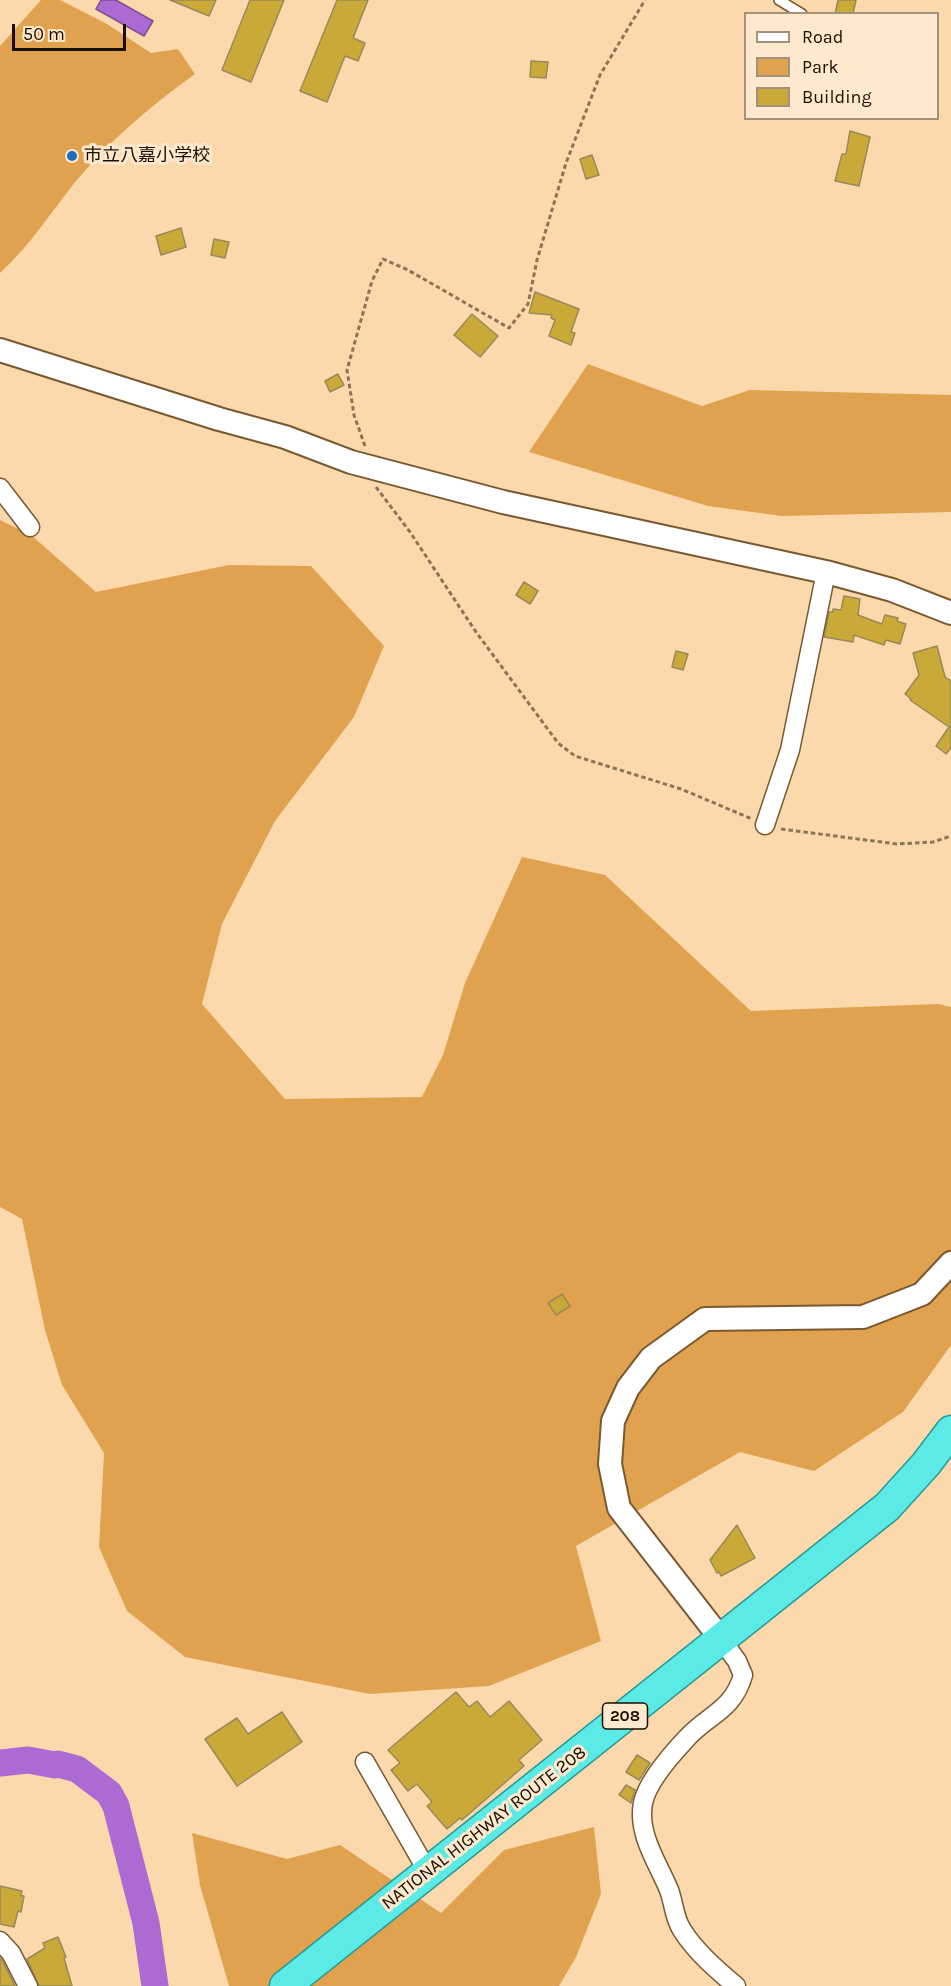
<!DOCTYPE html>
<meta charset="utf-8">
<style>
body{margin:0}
#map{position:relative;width:951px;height:1986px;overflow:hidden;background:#fcd9ad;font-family:Karla,sans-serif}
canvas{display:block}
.legend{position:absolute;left:744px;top:12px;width:195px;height:108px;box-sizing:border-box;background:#fee9cf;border:2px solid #a3917d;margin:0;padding:8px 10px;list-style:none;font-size:18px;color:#1a0e01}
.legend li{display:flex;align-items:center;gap:12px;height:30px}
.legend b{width:30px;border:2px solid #a3917d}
.scale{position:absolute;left:12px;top:24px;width:114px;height:27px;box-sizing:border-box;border:3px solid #1a0e01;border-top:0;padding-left:8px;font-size:18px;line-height:21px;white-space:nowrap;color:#1a0e01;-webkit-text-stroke:4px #fee9cf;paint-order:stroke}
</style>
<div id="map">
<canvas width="951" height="1986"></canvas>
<ul class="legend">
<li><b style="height:8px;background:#fff"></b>Road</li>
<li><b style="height:16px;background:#e0a24e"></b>Park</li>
<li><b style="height:16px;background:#caa939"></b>Building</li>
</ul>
<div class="scale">50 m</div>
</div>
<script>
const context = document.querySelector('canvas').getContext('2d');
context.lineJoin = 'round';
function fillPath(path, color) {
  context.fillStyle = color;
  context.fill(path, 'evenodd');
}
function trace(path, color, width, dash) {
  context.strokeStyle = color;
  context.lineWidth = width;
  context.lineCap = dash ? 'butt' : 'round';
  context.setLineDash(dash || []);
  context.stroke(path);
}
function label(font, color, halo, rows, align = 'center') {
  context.font = font + ' Karla,"Noto Sans JP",sans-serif';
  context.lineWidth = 6;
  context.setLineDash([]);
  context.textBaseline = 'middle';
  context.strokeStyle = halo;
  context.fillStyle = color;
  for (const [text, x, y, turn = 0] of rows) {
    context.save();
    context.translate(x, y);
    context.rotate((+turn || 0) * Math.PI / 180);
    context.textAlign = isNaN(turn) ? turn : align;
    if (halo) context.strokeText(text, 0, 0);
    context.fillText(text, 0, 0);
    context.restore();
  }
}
const green = new Path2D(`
 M41,0h19l47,24 44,29 27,-4 17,25c-43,31 -85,66 -119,107 -25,31 -46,65 -76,92v-227z
 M588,364l114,42 48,-16 201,5v117l-169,4 -74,-10 -179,-54z
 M0,520l31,15 65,57 133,-27 82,1 73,80 -30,71 -79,104 -53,103 -20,80 83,95 137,-2 21,-42 22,-72 57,-126 83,18 146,136 187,-7 13,3v338l-48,67 -89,59 -74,-19 -164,94 25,95 -112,45 -119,8 -185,-37 -58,-46 -28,-64 5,-94 -42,-68 -17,-55 -23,-111 -22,-12z
 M594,1827l7,67 -25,63 -17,29h-330l-29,-101 -8,-52 95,26 53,-14 101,68 63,-63z`);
const water = new Path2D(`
 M101,0h15l37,21 -9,15 -48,-27z`);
const river = new Path2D(`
 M0,1763l28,-3 27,5 3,-1 19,5 32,24 7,13 30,117 9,63`);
const building = new Path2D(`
 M170,0h46l-7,16z
 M250,0h34l-33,82 -29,-12z
 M337,0h31l-15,38 12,5 -7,18 -13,-5 -18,46 -27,-11z
 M838,0h18l-3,14h-18z
 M531,61l17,1 -2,16 -16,-1z
 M850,131l20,6 -11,49 -24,-5 7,-27h4z
 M592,155l7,20 -13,4 -6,-20z
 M181,228l5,19 -25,8 -5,-19z
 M214,239l15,3 -4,16 -14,-3z
 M535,292l44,17 -8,23 4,1 -4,12 -22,-9 6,-16 -4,-2 1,-3 -23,-2z
 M472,314l26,22 -18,21 -26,-22z
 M338,374l6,11 -14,7 -5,-11z
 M524,582l14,9 -8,13 -14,-9z
 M844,596l16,3 -2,16 24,9 3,-9 13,3 -1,3 9,3 -6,20 -14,-4 -2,5 -30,-10 -1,7 -29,-5 5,-25h4v-3l8,1z
 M937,646l8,31 6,4v67l-5,6 -10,-8 13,-19 -39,-27 1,-1 -6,-5 14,-19 -6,-22z
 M676,651l12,3 -5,16 -11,-3z
 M562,1294l8,12 -14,9 -8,-12z
 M737,1525l18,33 -34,18 -2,-4 -2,1 -7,-13z
 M456,1692l13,15 8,-6 13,16 19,-16 33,39 -23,20 5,6 -62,54 -2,-2 -13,11 -20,-23 5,-4 -15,-18 -9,7 -17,-21 9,-7 -12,-13z
 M282,1712l20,30 -65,44 -32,-47 32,-21 11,16z
 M637,1755l13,8 -11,17 -13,-8z
 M626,1785l9,5 -4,13 -12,-8z
 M0,1886l22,5 -1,5h3l-3,16 -3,-1 -4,16 -14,-3z
 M58,1937l8,20 -2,1 8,28h-33l-12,-27 18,-11 -2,-5z
 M0,1958l2,2 13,26h-15z`);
const path = new Path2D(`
 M365,446l-11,-31 -7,-45 25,-89 11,-22 25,11 101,58 19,-24 9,-44 29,-97 34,-88 45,-75
 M376,487l34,45 66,100 82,111 17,13 106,33 71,30
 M781,829l116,15 36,-2 18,-6`);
const service = new Path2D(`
 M779,0l23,14`);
const minor = new Path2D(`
 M0,488l30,39
 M765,825l25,-75 36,-178
 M721,1639l16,22 6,14c-10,36 -36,40 -57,64 -15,16 -39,43 -43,64 -6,31 15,60 26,87 5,13 5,28 13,40 13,21 35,40 54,56
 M365,1762l63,110
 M0,1941l11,12 17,33`);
const tertiary = new Path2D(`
 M0,350l219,69 66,18 66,25 152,40 327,71 62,17 59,23
 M721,1639l-102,-131 -9,-44 3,-43 15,-33 23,-30 54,-39 158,-2 59,-23 29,-31`);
const trunk = new Path2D(`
 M285,1986l602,-479 39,-43 25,-33`);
const markers = [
 [72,156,6,"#1b6cbb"]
];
const shields = [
 [625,1716,45]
];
const shieldNames = [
 ["208",625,1716]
];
const poiNames = [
 ["市立八嘉小学校",84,156]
];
const streetNames = [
 ["NATIONAL HIGHWAY ROUTE 208",484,1828,-38]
];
fillPath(green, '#e0a24e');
fillPath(water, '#ad6ad2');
trace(water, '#814e93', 1.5);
trace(river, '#ad6ad2', 27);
fillPath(building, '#caa939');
trace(building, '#998a59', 1.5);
trace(service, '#785931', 12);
trace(minor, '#785931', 21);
trace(tertiary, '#785931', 26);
trace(trunk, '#2a9a93', 33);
trace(path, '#8c7458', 3, [4.5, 3]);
trace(service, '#fff', 9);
trace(minor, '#fff', 18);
trace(tertiary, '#fff', 22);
trace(trunk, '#5ceae7', 30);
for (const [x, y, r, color] of markers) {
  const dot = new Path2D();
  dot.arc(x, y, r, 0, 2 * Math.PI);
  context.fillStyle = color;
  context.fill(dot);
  trace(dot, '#fee9cf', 2);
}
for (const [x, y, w] of shields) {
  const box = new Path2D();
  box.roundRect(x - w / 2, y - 13, w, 26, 4.5);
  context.fillStyle = '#fee9cf';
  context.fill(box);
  trace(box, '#1a0e01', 1.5);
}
label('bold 16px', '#1a0e01', null, shieldNames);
label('18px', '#1a0e01', '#fee9cf', poiNames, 'left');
label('18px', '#1a0e01', '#fee9cf', streetNames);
</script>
